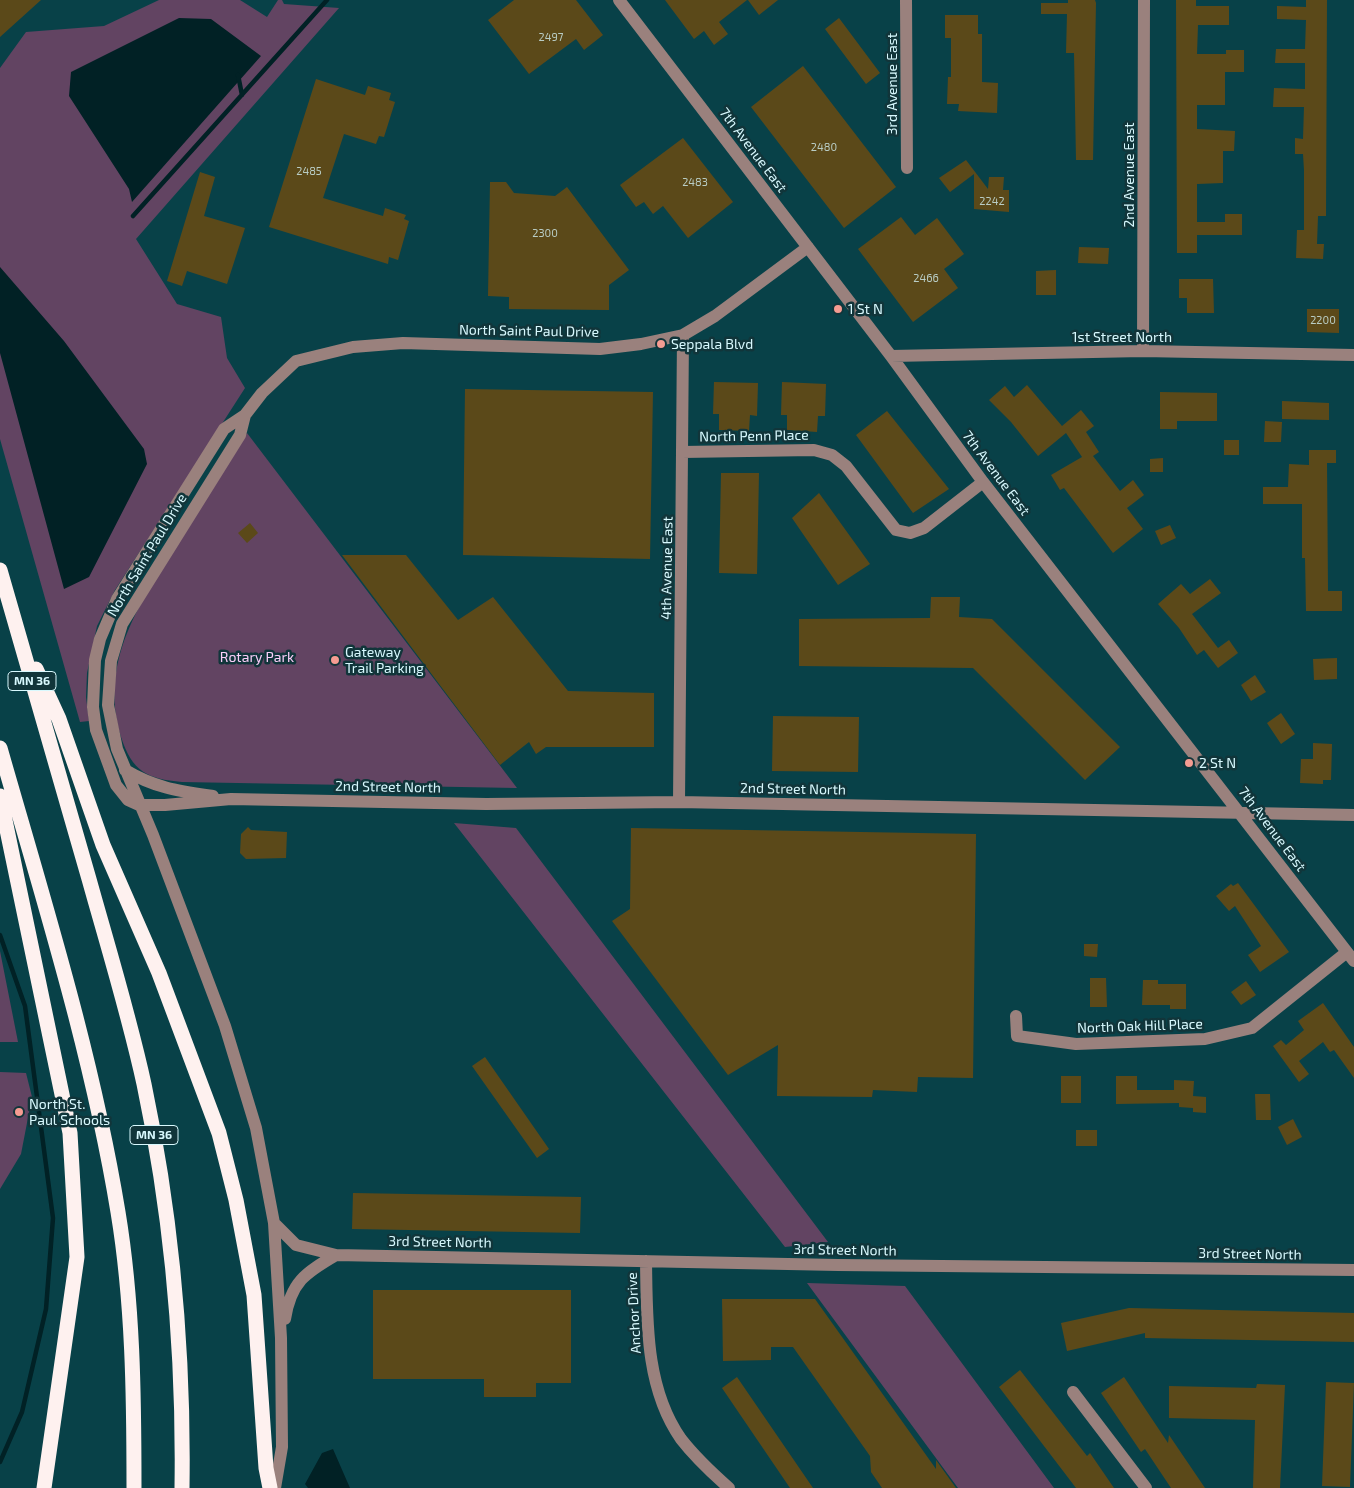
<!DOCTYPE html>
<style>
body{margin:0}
canvas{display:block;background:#084148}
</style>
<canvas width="1354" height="1488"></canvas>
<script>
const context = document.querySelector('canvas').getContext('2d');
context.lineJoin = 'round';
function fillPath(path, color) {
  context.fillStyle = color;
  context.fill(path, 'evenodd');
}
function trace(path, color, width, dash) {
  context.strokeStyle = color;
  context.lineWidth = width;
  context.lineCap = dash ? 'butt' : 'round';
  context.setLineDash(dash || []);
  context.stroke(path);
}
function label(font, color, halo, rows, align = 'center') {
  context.font = font + ' "Exo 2",sans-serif';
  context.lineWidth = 5;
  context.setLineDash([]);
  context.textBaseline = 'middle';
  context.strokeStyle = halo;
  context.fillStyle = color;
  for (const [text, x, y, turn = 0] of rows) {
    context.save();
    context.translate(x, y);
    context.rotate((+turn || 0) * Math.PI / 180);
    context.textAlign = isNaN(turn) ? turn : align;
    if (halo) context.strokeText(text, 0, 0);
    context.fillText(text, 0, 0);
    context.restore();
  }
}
const green = new Path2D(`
 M159,0h81l27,17 11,-17h4l2,4 55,4 -203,231 41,65 44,13 6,41 18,30 -130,202 -18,36 -10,47 -1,24 3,24 -9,1 -80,-283v-371l26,-36 78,-6z
 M247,433l270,355 -335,-6c-35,-3 -50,-11 -61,-45 -23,-77 20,-135 59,-197 22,-36 45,-71 67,-107z
 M454,823l62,5 312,414 -43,5z
 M0,951l18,91h-18z
 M0,1072l26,1 6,24 -11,57 -21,35z
 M807,1283l98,3 149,202h-96z`);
const water = new Path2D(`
 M179,18l32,1 50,37 -129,146 -3,-13 -60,-93 2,-24z
 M0,267l64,74 80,108 3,15 -58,113 -25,12 -64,-236z
 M333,1449l17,39h-42l-3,-4 17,-31z`);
const stream = new Path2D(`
 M238,75l4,20
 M133,216l194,-216
 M0,935l25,71 28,212 -7,91 -24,103 -22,50`);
const building = new Path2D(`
 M0,0h41l-41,37z
 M514,0h62l27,35 -19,15 -8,-11 -47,35 -41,-54z
 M665,0h82l-28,22 9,12 -14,11 -10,-14 -10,8z
 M748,0h30l-19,15z
 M1068,0h27l1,3 -3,157h-17l-2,-107h-8l1,-39h-26v-11h27z
 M1176,0h20v6h33v19h-31l-1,29h29v-4h18v22h-19v33h-28v24l38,2 -1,20h-11v32l-26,1v38h28v-8h17v21h-45v18h-20z
 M1306,0h21l-1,216h-8l-1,28h7l-1,15 -27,-1 1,-28h7v-60l-1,-16h-8v-16l8,1 1,-32h-31l1,-19 31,1v-26h-30l1,-14h29l1,-29 -29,-1v-13l29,1z
 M945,15h33v19h4v48l16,1 -1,30 -39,-2 1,-7h-12l1,-27h3v-39h-6z
 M839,18l41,55 -14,11 -41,-55z
 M803,66l93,121 -52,41 -93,-121z
 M316,79l49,16 3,-9 23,7 -2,7 6,2 -11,35 -5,-1 -3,8 -32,-10 -21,64 60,18 2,-8 21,7 -2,4 5,2 -11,39 -9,-3 -1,7 -119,-37z
 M683,138l50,64 -45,36 -25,-32 -10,8 -9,-12 -8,5 -16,-22z
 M966,160l22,29 1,-12h15l-1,13h6v22l-35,-3v-35l-24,18 -11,-14z
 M200,172l15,5 -11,39 41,12 -18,56 -40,-13 -5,15 -15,-5z
 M490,182h16l8,11 41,3 12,-9 62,83 -20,15v25l-100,-1v-12l-21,-1z
 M901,217l14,18 22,-17 27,36 -20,15 14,19 -45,34 -55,-73z
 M1079,247l30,1 -1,16 -30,-1z
 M1056,270v25h-20v-24z
 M1179,279h34l1,34h-27v-15h-8z
 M1307,309h32v24l-32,-1z
 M714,382l44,1 -1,33 -7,-1 -1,16 -30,-1v-16h-6z
 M782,382l44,2 -1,32h-7l-1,16 -30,-2v-15h-6z
 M1027,385l35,41 19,-16 13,16 -8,6 13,20 -6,4 27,35 13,-11 11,15 -17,13 16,21 -30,24 -49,-65 -4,2 -9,-15 31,-18 -16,-24 -28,23 -27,-34 -22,-22 16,-14 9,11z
 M465,389l188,3 -3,167 -187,-4z
 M1160,392l57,1v28h-40v8h-17z
 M1282,401l47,2v17l-47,-1z
 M887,411l62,78 -36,24 -57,-78z
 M1265,421l17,1 -1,20h-17z
 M1224,440h15v15h-15z
 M1309,450h27v13h-9l1,128h14v20h-36l-1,-53h-3v-54h-39v-17h25l1,-23 20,1z
 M1163,458v14h-13v-13z
 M721,473h38l-2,101 -38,-1z
 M819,493l51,71 -32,21 -46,-67z
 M250,523l8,10 -11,10 -9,-10z
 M1170,525l6,13 -15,7 -6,-14z
 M342,555h64l52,65 35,-23 75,94 86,2v54h-108l-10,7 -7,-12 -29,23z
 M1210,579l11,14 -29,21 26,34 11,-8 9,13 -20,15 -14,-18 -7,5 -18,-27 -21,-24 23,-20 9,10z
 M931,597h29l-1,20 33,2 128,128 -35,33 -112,-112 -174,-2v-47l131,-1z
 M1337,658v21l-23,1 -1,-21z
 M1255,675l11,17 -15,9 -10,-16z
 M1281,713l14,21 -14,10 -14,-21z
 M773,716l86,1 -1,55 -86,-1z
 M1313,743l19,1 -1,36h-8v4l-23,-1 1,-24h12z
 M248,827l3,3 36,2 -1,26 -40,1 -6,-6 1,-19z
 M631,828l345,6 -3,244 -55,-1 -1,15 -44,-2 -1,7 -95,-1 1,-51 -50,30 -116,-154 18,-12z
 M1238,883l51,69 -29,20 -12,-17 13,-9 -26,-40 -6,5 -13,-15 15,-12 2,2z
 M1084,944h14l-1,13 -13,-1z
 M1090,978h16l1,29h-17z
 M1143,980h15v4h28v25h-16v-4h-28z
 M1246,981l10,14 -15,10 -10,-13z
 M1323,1003l31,44v31l-20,-28 -4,2 -7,-10 -24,19 10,13 -10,8 -26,-36 8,-6 5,5 18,-15 -6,-9z
 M485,1057l64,92 -12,9 -65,-92z
 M1061,1076h20v27h-20z
 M1116,1076h21v14h37v-10l20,1 -1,15 13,1v16l-13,-1v-4l-14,-1v-4l-63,1z
 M1255,1094h15l1,26h-15z
 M1293,1119l9,18 -15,8 -9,-18z
 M1076,1130h21v16h-21z
 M353,1193l228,4 -1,36 -228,-4z
 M373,1290h198v93h-35v14h-52v-18h-111z
 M722,1299h93l121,170v-9l20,28h-74l-11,-16 -1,-16 -77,-109h-22v13l-48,1z
 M1129,1308l225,5v29l-209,-4v-5l-78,18 -6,-28z
 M1020,1370l67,86 3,-3 24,35h-38l-77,-101z
 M737,1377l76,111h-23l-68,-100z
 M1124,1377l44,66 1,-8 36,53h-34l-26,-39 -4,3 -40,-59z
 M1326,1382l28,1 -4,104 -28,-1z
 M1257,1384l28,1 -5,103h-27l2,-68 -86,-2v-32l87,2z`);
const minor = new Path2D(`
 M619,0l272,356 92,126 371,479
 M906,0l1,168
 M808,247l-93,69 -32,19 -42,9 -41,5 -197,-6 -50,4 -57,14 -34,32 -17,22 -21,14 -107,170 -17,40 -5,21 -2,47 3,23 20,55 12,15 11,5h26l66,-6 255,5 193,-2 675,13
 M1143,351l1,-351
 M891,356l252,-5 211,4
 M245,415l-5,20 -118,189 -11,37 -3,44 9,44 36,86 72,191 31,102 18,95 7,115 1,109 -7,41
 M682,452l132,-2 18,5 14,11 50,64 14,3 14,-5 59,-46
 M125,770c30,18 54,21 88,26
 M679,802l4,-467
 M1016,1016l1,20 59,8 129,-5 47,-11 95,-76
 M274,1223l22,22 40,10 502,10 516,5
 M646,1261c1,59 -1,127 35,178 14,18 31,34 48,49
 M285,1319c6,-37 20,-46 51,-64
 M1073,1392l73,96`);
const highway = new Path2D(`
 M0,570c29,103 59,206 89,309 19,68 40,136 55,205 28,133 40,269 38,404
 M36,669l23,50 44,126 56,128 60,160 17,67 18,95 12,173 4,20
 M0,748c44,154 92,306 118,464 15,91 16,184 16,276
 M0,796l70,337 7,124 -33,231`);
const markers = [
 [838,309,5,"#f59c92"],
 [661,344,5,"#f59c92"],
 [335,660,5,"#f59c92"],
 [1189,763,5,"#f59c92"],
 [19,1112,5,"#f59c92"]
];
const numberNames = [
 ["2497",551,37],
 ["2480",824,147],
 ["2485",309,171],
 ["2483",695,182],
 ["2242",992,201],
 ["2300",545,233],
 ["2466",926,278],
 ["2200",1323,320]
];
const shields = [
 [32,681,48],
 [154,1135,48]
];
const shieldNames = [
 ["MN 36",32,681],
 ["MN 36",154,1135]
];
const streetNames = [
 ["3rd Avenue East",892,84,-90],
 ["7th Avenue East",753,150,53],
 ["2nd Avenue East",1129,175,-90],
 ["North Saint Paul Drive",529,331,1],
 ["1st Street North",1122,337],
 ["North Penn Place",754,436,-1],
 ["7th Avenue East",996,473,53],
 ["North Saint Paul Drive",147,555,-59],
 ["4th Avenue East",667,568,-89],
 ["2nd Street North",388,787,1],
 ["2nd Street North",793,789,1],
 ["7th Avenue East",1272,829,53],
 ["North Oak Hill Place",1140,1026,-2],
 ["3rd Street North",440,1242,1],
 ["3rd Street North",845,1250,1],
 ["3rd Street North",1250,1254,1],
 ["Anchor Drive",634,1313,-93]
];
const poiNames = [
 ["1 St N",848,309],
 ["Seppala Blvd",671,344],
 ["Gateway",345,652],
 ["Trail Parking",345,668],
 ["2 St N",1199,763],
 ["North St.",29,1104],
 ["Paul Schools",29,1120]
];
const parkNames = [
 ["Rotary Park",257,657]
];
fillPath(green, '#624462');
fillPath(water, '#012125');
trace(stream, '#012125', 4.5);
fillPath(building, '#5b4919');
trace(minor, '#9a817d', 12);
trace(highway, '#fef1ef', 15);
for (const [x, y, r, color] of markers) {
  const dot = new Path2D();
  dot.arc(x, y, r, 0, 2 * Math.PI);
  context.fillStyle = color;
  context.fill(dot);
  trace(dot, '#11353a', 2);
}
label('11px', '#b9cdc5', null, numberNames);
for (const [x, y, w] of shields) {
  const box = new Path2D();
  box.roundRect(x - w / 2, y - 9.5, w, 19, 4);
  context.fillStyle = '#11353a';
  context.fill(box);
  trace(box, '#d8f9fe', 1);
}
label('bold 12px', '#d8f9fe', null, shieldNames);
label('14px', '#d8f9fe', '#11353a', streetNames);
label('14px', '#d8f9fe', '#11353a', poiNames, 'left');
label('14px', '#fccffa', '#11353a', parkNames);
</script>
